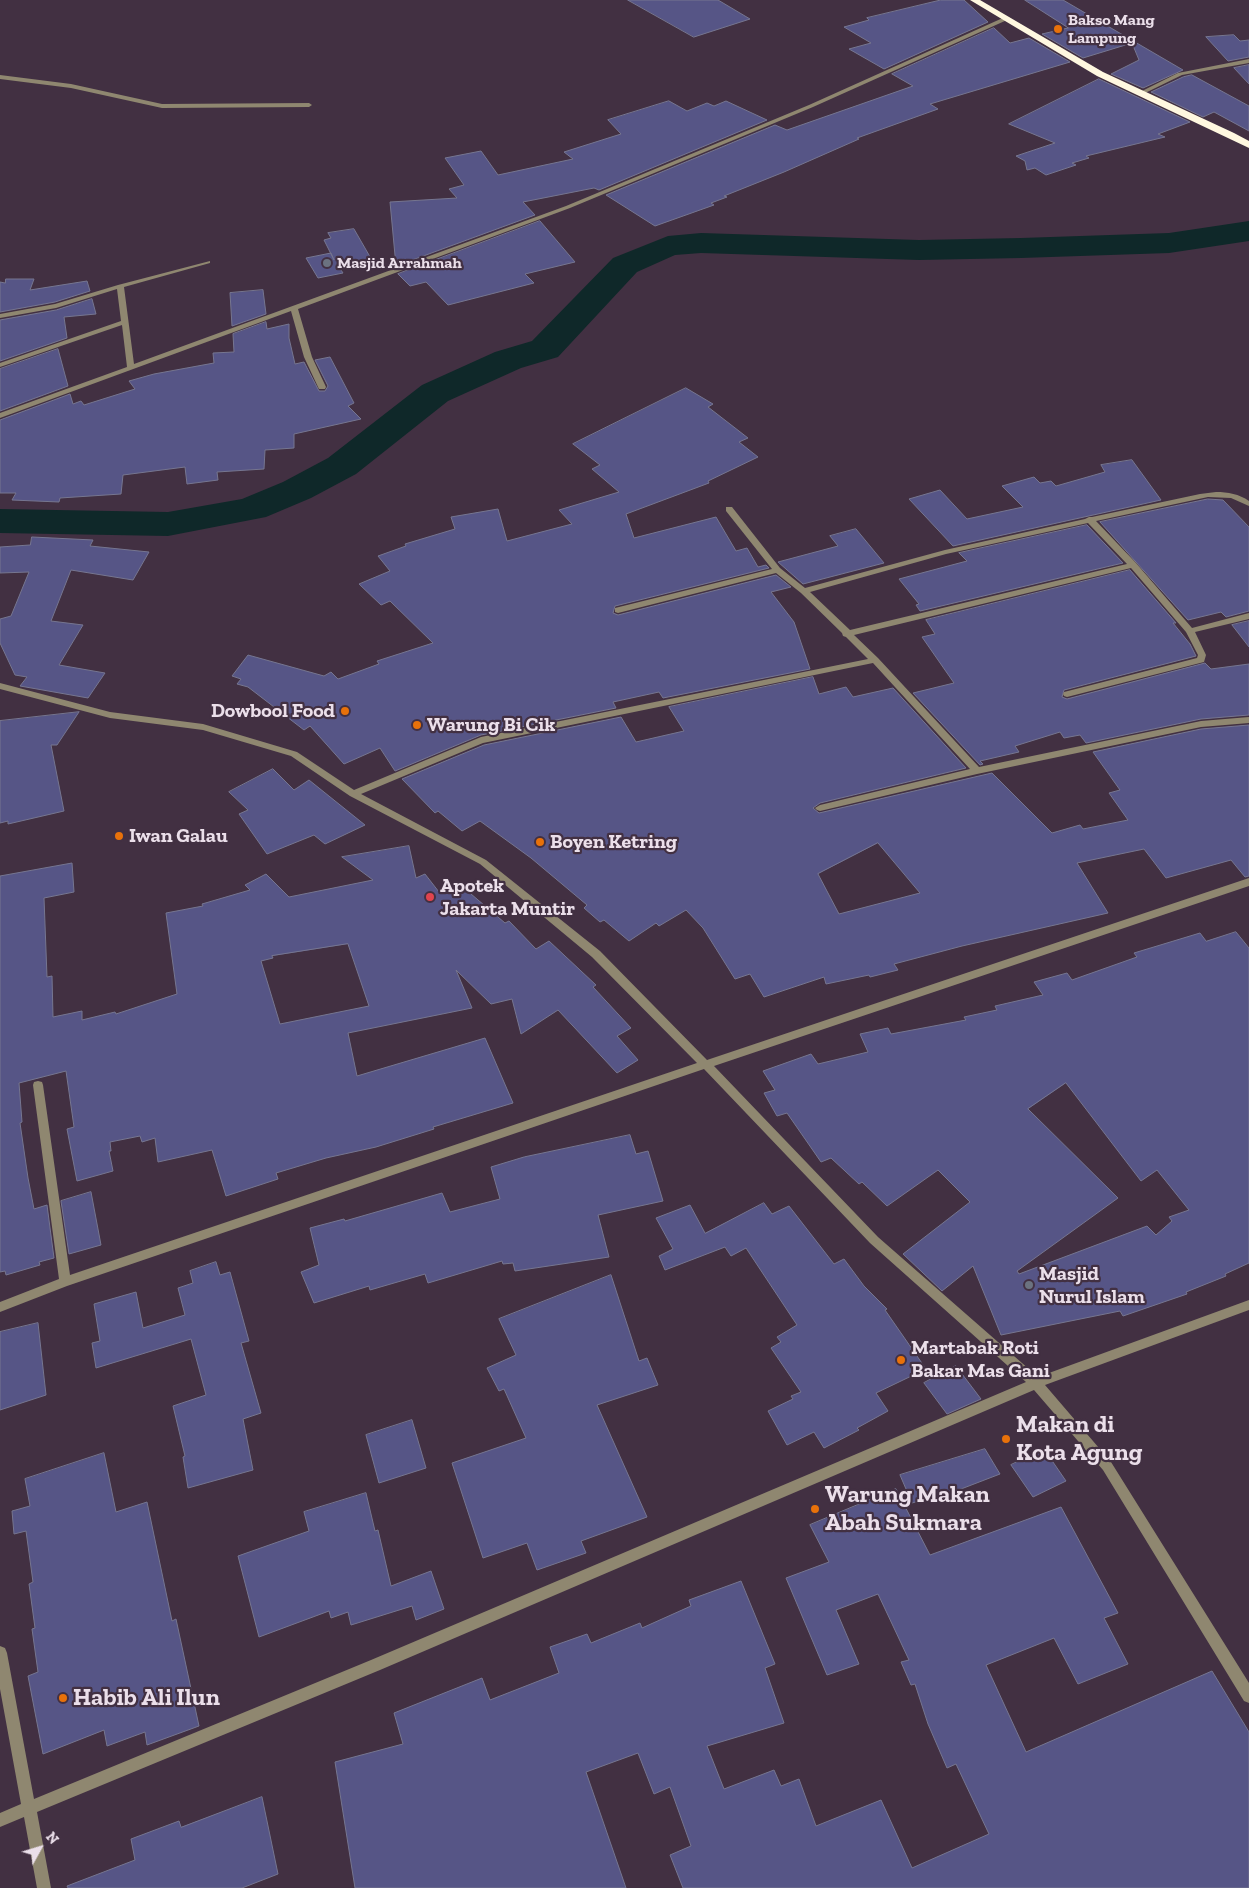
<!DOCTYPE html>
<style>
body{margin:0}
#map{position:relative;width:1249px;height:1888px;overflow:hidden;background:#423042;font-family:"Zilla Slab",serif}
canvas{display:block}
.north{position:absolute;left:15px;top:1823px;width:50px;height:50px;-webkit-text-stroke:4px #423042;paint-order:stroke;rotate:51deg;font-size:14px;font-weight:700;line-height:20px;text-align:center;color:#ebdfea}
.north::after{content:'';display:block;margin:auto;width:18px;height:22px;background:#ebdfea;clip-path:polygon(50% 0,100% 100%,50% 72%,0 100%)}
</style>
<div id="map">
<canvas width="1249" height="1888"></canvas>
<div class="north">N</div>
</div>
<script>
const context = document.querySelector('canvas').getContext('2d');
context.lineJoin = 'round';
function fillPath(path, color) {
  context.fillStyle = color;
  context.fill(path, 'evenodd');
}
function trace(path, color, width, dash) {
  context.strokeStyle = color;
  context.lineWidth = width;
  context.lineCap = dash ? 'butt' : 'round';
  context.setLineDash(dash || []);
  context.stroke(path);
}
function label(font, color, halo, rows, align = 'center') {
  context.font = font + ' "Zilla Slab",serif';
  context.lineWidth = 4.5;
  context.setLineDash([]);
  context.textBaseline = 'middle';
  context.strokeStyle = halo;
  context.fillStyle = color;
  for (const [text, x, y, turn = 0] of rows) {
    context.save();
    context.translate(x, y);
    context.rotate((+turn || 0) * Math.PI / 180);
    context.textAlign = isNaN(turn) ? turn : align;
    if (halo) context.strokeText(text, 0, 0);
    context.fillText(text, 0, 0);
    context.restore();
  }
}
const river = new Path2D(`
 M1249,221v20l-80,12 -148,5 -102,2 -218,-7 -26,2 -38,17 -79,85 -37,11 -73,33 -92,73 -45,24 -45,19 -98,19 -168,-3v-24l168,3 74,-13 41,-17 45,-24 94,-73 73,-33 37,-11 81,-83 55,-22 33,-3 218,7 102,-2 148,-5z`);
const building = new Path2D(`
 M628,0h90l32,19 -56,18z
 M941,0h23l24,22 -104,47 -35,-20 22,-6 -27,-16 25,-7 -2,-2z
 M1025,0h38l120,70 -40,18 -32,-14 28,-14 -7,-17 -49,15 -41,-24 26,-6z
 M994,28l16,15 19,-5 41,24 -140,42 8,5 -81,29 2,1 -75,33 -60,24 3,1 -16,6 3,2 -59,21 -49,-31 169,-70 12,5 126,-44 -21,-12z
 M1234,35l6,6 9,-1v17l-21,4 -22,-24z
 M1249,65v19l-15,-16z
 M1192,75l57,31v25l-35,-19 -11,5 -52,-25 32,-15z
 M1099,79l91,43 -32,12 7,3 -79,19 3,2 -17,5 4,2 -30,10 -11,-7 -8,2 -2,-9 -9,-5 39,-13 -46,-19z
 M669,101l18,10 20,-8 7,3 12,-5 41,19 -168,70 -5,-2 -71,14 12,13 -139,51 -6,-64 67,-4 -8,-9 15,-4 -19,-27 36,-7 17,24 75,-16 -9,-7 57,-18 -13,-14z
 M540,221l35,41 -50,12 9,9 -86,22 -22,-23 -16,4 -12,-12z
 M354,229l19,33 -34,5 4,6 -25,5 -12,-20 25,-5 3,7 -10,-20 7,-2 -3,-5z
 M6,279h28l-4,11 57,-9 3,10 -35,11 -55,10v-30l5,1z
 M263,290l3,24 -34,12 -2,-33z
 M92,299l4,15 -32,3 3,21 -67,23v-41l56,-10z
 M266,322l1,7 22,-5v14l6,26 9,-2 15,29h6l3,-5 -13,-26 15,-3 24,46 -6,3 13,13 -67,15v14l-29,2 -1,19 -47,3 1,8 -31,4 -2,-17 -62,8 -2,19 -61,4 -1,4 -47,-2 4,-7h-16v-73l70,-26 3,10 8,-3 3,4 51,-16 -6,-8 25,-7 60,-11 -1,-10 21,-1 -1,-18z
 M58,349l10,37 -68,25v-42z
 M686,388l27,16 -5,3 40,31 -9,4 19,15 -50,24 1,2 -83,31 8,24 82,-21 20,34 11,-3 11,19 8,-2 3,3 -154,38 -2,7 5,2 158,-40 15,12 -20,5 23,30 16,47 -147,29 -4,-6 -46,10 3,6 -135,27 -86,36 -15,-23 -36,16 -34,-38 -6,4 -56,-43 -11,-3 4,-5 -9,-3 16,-21 76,21 7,-4 7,7 41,-15 -2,-3 56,-18 -43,-42 -9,4 -22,-21 31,-13 -12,-15 28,-10 -1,-2 50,-15 -4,-12 47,-8 9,32 65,-17 -13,-14 60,-18 -27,-23 8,-4 -27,-21z
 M1132,460l29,40 -208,46 -44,-47 31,-9 27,29 56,-12 -21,-21 32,-9 6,6 11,-2 5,5 49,-14 -4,-7z
 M1208,499l15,1 26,27v84l-23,6 -5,-5 -33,8 -88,-98z
 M1087,525l36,38 -203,48 -4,-6 3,-1 -20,-25 68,-18 -8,-8z
 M856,529l28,34 -81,21 -25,-22 60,-16 -8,-10z
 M32,537l61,3 -3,6 59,6 -16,28 -62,-10 -20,51 32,4 -24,40 46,8 -17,25 -68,-12 7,-9 -12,-2 -15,-32v-24l11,-3 18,-44 -29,1v-26l30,-2z
 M1130,570l46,53h-3l17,21 6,12 -132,34 -2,7 5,2 138,-36 6,6 38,-5v51l-48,4 -115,24 -6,-8 -16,3 -4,-6 -45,14 4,6 -39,9 3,3 -3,1 -67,-72 41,-10 -32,-46 13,-3 -9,-14z
 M1249,621v26l-17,-22z
 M813,677l6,17 27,-7 7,10 40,-9 73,80 -146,35 -7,5 6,5 173,-40 60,60 28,-8 3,4 45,-9 -19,-27 11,-3 -27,-38 108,-23 48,-4v151l-4,1 -14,-17 -65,18 -22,-29 -67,14 31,50 -146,33 -68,18 4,6 -28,7 -1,-2 -43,9 -2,-7 -60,20 -14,-23 -15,5 -32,-51 -17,-18 -27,16 -3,-3 -27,18 -25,-21 -4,2 -16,-14 3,-3 -56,-47 -51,-37 -18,10 -24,-20 -3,2 -33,-34 82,-34 137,-28 15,25 48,-11 -15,-24zM878,843l42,50 -81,21 -21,-40z
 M79,712l-22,33h-6l13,66 -56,13v-3l-8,2v-102z
 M273,769l21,21 15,-10 56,45 -40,19 -11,-9 -47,19 -28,-40 9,-4 -19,-18z
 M409,846l7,32 9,-4 14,18 18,-10 48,41 4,-2 27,28 13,-8 47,44 -3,2 38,41 -14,8 21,24 -21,13 -59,-63 -37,24 -9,-35 -21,5 -35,-34 16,38 -124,25 9,43 128,-38 28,65 -80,24 1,2 -58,18 -50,11 -50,15 2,6 -52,17 -14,-46 -54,12 -3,-24 -13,4 -2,-6 -30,6 1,9h-2l4,20 -36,10 -10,-52 7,-2 -8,-56 -47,12 3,39 -2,1 8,55 6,31 13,-4 7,53 -15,4 1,3 -34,10 -1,-4 -5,1v-396l72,-13 2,29 -30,6 3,79 5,-1 1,41 29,-6v9l33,-8 1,2 61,-20 -11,-81 37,-7 -1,-2 48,-14 -5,-5 21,-11 23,23 84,-17 -31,-23zM348,944l21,62 -89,18 -19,-63 12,-3 -1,-2z
 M1236,932l13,16v315l-24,11 1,2 -40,16 1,2 -64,22 -3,-5 -119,24 -28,-69 -31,25 -39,-37 67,-52 -32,-32 -51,36 -25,-24 -3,2 -28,-26 -10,4 -34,-49 -10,3 -13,-23 11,-3 -12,-19 48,-17 7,10 50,-12 -8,-18 28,-6 3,6 75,-14 -2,-3 33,-7 -2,-4 48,-11 -9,-13 33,-9 5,7 65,-23 -3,-4 66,-20 6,8zM1066,1083l75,98 16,-11 32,40 -20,7 3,4 -16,14 -9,-9 -128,48 -2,-3 101,-73 -90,-89z
 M630,1135l6,19 12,-3 15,50 -65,14 11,42 -94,14 -2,-8 -10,1 -1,-3 -74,22 -3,-9 -55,16 -1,-4 -55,17 -13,-31 18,-7 -9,-37 34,-9 1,2 97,-28 8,19 50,-13 -9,-32 33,-10z
 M91,1192l10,53 -32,9 -8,-53z
 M764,1203l8,11 17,-8 45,58 10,-5 20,27 23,23 -2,1 41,59 -50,24 12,18 -31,17 2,2 -35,18 -10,-16 -27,13 -19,-34 25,-12 -2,-3 10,-4 -30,-44 10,-6 -4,-5 20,-12 -51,-77 -15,8 -6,-9 -60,23 -6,-14 14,-7 -17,-31 34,-13 15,28z
 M216,1262l4,13 10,-3 19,69 -8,2 20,70 -18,6 10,51 -65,18 -5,-31 2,-1 -12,-50 33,-11 -15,-56 -95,29 -4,-25 8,-2 -6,-37 42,-12 7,36 42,-13 -7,-27 15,-5 -3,-12z
 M611,1275l28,86 8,-3 11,27 -61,20 50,112 -66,24 5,12 -49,17 -10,-27 -44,15 -31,-95 74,-25 -22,-49 -5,2 -12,-23 29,-13 -17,-36z
 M38,1323l8,72 -46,15v-78z
 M956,1366l25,33 -34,15 -23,-31z
 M412,1420l14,48 -47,15 -13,-48z
 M985,1449l15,25 -39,15 -49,14 -12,-28z
 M1044,1449l22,32 -33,16 -22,-32z
 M104,1453l12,59 31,-10 25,119 4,-2 23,107 -52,19 -2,-13 -38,14 -3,-16 -61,24 -15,-78 10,-4 -6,-43 3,-1 -6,-44 4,-2 -7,-51 -12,3 -2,-23 18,-5 -5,-27z
 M896,1489l34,66 131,-48 57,106 -14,5 24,46 -50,20 -24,-46 -68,27 40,87 186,-81 37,61v156h-566l-13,-33 21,-9 -21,-59 -16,7 -16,-41 -52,19 40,116h-271l-20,-126 68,-18 -9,-31 88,-35 8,22 69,-27 -9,-26 37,-13 4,9 49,-20 2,5 49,-22 -2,-6 52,-19 34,83 -10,4 19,55 -77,23 17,43 50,-19 7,16 18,-7 17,47 65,-26 31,68 77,-34 -33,-70 -9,4 -19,-44 -13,-40 -4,1 -10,-23 8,-2 -31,-66 -42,16 23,54 -32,11 -41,-97 43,-16 -19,-37z
 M366,1493l9,38 3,-1 13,56 40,-15 13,38 -28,11 -4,-14 -61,19 -3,-13 -17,6 -2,-7 -70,26 -21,-81 71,-25 -5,-19z
 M262,1797l16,77 -36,14h-174l-1,-2 68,-26 -4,-21 48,-18 2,6z`);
const street = new Path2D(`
 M1005,17l3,2 -1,1 -194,87 -243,101 -272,101 14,48 14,30 -1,2h-6l-1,-2 -14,-30 -13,-46 -291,107v-5l127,-46 -5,-42 -122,42v-4l121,-42 -4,-32 -61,19 -56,10v-4l55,-10 63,-19 92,-24v2l-86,24 10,77 432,-158 243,-101z
 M1249,59v4l-67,12 -41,20 -5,-1 42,-21z
 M0,75l71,9 91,20 147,-1 3,2 -3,2 -147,1 -91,-20 -71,-9z
 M1216,492c12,0 23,2 33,9v5l-18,-8 -23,-1 -112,24 40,42 56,65 57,-15v6l-54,13 11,23 -2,7 -137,35 -3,-1 -1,-2 1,-2 133,-34 1,-3 -12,-23 -55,-64 -277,67 24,23 101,109 222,-46 48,-4v6l-48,4 -224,47 -157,37 -3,-1 -2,-2 5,-3 150,-36 -97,-106 -390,80 -122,51 125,66 114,91 107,109 542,-182v8l-535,180 164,171 160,140 211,-77v10l-204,75 66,77 138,221v20l-5,-2 -141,-231 -69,-80 -654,280 -343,142 14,76h-14l-13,-71 -24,10v-14l21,-9 -21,-115v-43l5,2 2,5 27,146 337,-139 655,-278 -156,-139 -166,-174 -637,217 -67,26v-10l59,-23 -26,-194 1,-3 4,-1 4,1 1,3 27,190 627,-212 -105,-106 -112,-93 -130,-68 -59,-40 -88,-26 -93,-12 -110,-29v-6l110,29 93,12 94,28 57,38 127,-53 387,-78 -22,-22 -3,-1 -1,-3 -41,-40 -25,-20 -158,40 -3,-1v-4l157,-39 -46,-58v-4h6l48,61 25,20 140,-38 140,-31 4,-2h3l108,-23zM1088,523l39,41 -277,66 -40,-38 136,-38z`);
const highway = new Path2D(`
 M970,0h10l123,72 131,61 15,8v7l-152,-72z`);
const markers = [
 [1058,29,5,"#e8710a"],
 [327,263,5,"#6b7280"],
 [345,711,5,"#e8710a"],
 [417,725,5,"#e8710a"],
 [119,836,5,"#e8710a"],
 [540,842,5,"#e8710a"],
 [430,897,5,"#e0444e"],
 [1029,1285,5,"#6b7280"],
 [901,1360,5,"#e8710a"],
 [1006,1439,5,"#e8710a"],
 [815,1509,5,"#e8710a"],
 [63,1698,5,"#e8710a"]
];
const farPoinames = [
 ["Bakso Mang",1068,20],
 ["Lampung",1068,38],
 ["Masjid Arrahmah",337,263]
];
const poiNames = [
 ["Dowbool Food",335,711,"right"],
 ["Warung Bi Cik",427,725],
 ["Iwan Galau",129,836],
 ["Boyen Ketring",550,842],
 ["Apotek",440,886],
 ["Jakarta Muntir",440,909],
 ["Masjid",1039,1274],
 ["Nurul Islam",1039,1297],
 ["Martabak Roti",911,1348],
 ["Bakar Mas Gani",911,1371]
];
const nearPoinames = [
 ["Makan di",1016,1425],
 ["Kota Agung",1016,1453],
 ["Warung Makan",825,1495],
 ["Abah Sukmara",825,1523],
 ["Habib Ali Ilun",73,1698]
];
fillPath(river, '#0f2829');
fillPath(building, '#565586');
trace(building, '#767690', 1);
fillPath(street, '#8f8770');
fillPath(highway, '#fff8e0');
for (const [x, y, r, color] of markers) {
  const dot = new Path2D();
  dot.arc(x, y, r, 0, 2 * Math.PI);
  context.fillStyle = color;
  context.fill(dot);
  trace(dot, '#423042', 2);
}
label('bold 16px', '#ebdfea', '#423042', farPoinames, 'left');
label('bold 20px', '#ebdfea', '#423042', poiNames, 'left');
label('bold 24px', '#ebdfea', '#423042', nearPoinames, 'left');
</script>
